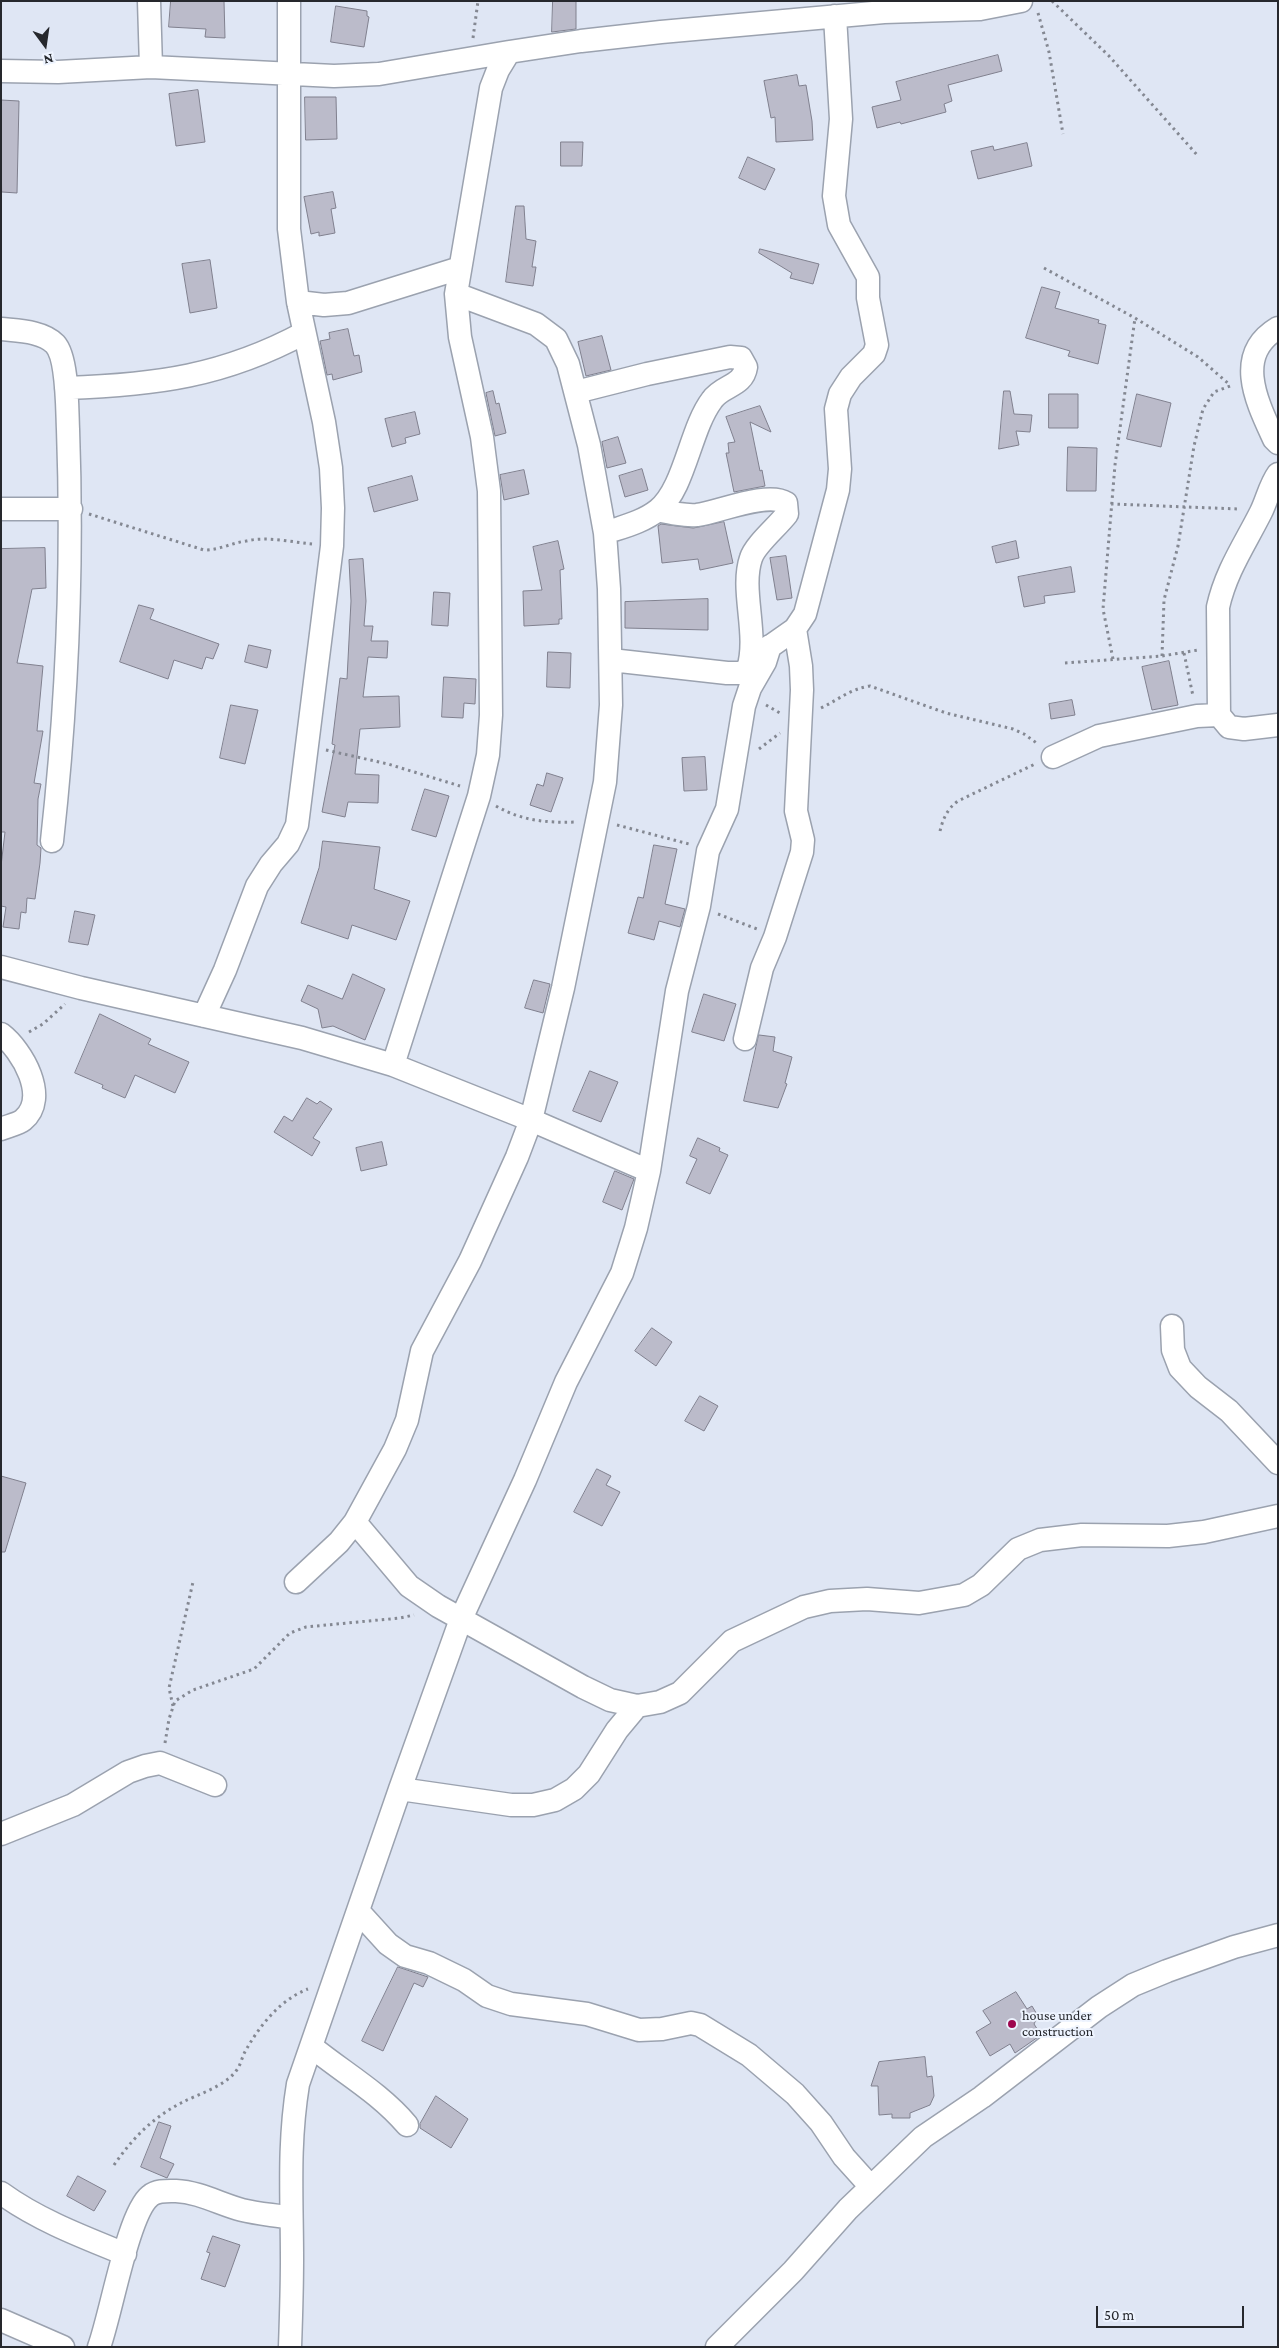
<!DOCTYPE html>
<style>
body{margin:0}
#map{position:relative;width:1279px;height:2348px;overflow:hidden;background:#dfe6f4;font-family:"Crimson Pro",serif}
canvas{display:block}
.frame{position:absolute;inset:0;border:2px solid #26282d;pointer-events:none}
.north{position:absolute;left:20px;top:20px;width:50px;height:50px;-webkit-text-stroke:4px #edf3fe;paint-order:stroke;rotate:166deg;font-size:14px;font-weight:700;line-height:20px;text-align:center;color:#26282d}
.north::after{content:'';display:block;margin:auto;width:18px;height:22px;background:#26282d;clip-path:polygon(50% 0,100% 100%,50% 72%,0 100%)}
.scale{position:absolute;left:1096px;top:2306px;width:148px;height:22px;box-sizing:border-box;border:2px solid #26282d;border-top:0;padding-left:6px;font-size:15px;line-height:18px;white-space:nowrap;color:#26282d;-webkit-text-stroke:4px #edf3fe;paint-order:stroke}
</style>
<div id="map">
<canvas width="1279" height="2348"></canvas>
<div class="frame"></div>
<div class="north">N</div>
<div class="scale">50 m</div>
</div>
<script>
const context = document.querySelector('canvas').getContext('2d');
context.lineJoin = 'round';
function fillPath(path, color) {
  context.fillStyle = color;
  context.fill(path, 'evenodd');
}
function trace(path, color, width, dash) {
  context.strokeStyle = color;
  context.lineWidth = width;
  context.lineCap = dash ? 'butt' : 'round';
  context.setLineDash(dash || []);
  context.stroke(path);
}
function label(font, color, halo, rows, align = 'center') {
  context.font = font + ' "Crimson Pro",serif';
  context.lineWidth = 4;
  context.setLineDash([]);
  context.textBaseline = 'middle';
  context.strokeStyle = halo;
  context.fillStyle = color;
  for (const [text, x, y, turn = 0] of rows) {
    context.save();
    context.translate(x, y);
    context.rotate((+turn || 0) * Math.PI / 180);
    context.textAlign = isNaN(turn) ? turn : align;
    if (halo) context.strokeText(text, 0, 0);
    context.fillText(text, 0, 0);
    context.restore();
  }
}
const building = new Path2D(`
 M171,1h53l1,37 -20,-1 1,-8 -37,-2z
 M553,1h23v28l-24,3z
 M336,6l31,5v5l2,1 -5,30 -33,-5z
 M998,55l4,16 -54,14 4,16 -8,3 2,8 -45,12 -1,-2 -23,6 -5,-21 29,-7 -5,-18z
 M797,75l2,11 7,-1 6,36 1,19 -37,2 -1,-25 -4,1 -7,-37z
 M198,90l7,52 -29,4 -7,-52z
 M305,97h31l1,42 -31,1z
 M1,100l18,1 -2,92 -15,-1z
 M561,142h22l-1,24h-21z
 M1027,143l5,23 -54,13 -7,-28 22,-5 1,4z
 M748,157l27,12 -10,21 -26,-12z
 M333,192l3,16 -5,1 4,24 -16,3v-4l-8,2 -7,-37z
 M516,206h8l2,33 10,2 -4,26h4l-3,19 -27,-4z
 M760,249l59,15 -6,20 -23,-6 2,-5 -33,-20z
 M210,260l7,48 -27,5 -8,-49z
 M1042,287l18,5 -5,16 44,12 -1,3 8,2 -8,39 -30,-8 2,-5 -44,-13z
 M348,329l6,27 5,-1 3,17 -29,8 -1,-6 -5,1 -7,-34 10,-2 -1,-6z
 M602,336l9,34 -25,6 -8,-34z
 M493,391l3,13 3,-1 7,30 -11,3 -9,-43z
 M1004,391h6l4,23 18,1 -2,17 -14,-1 3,14 -20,4z
 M1049,394h29v34h-29z
 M1137,394l34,9 -10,44 -34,-8z
 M760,406l11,26 -21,-10 10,49 2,-1 3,16 -31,6 -8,-39h3l-1,-10 7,-1 -9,-25z
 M415,412l5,22 -15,4 1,5 -14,4 -7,-28z
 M618,437l8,26 -19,5 -5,-26z
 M1068,447l29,1 -1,43h-29z
 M642,469l6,21 -23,7 -6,-21z
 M524,470l5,24 -25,6 -4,-25z
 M412,476l6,24 -44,12 -6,-24z
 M724,522l9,41 -33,7 -2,-11 -36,4 -4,-37 3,-2 32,4z
 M558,541l6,28 -4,1 2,49h-3v5l-35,2 -1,-35 19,-1 -9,-43z
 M1016,541l3,17 -23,5 -4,-16z
 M45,548l1,40 -14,1 -15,74 26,3 -6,65h6l-9,52 7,1 -3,15 -1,46 4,3 -1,15 -5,36 -8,-1 -1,15 -5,-1 -2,17 -16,-2 3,-20 -5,-1v-40l4,-34h-4v-283z
 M786,556l6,42 -15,2 -7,-42z
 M363,559l3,42 -2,25h9l-2,15h17l-1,17 -19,-1 -5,40 36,-1 1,31 -40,2 -5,45 24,1 -1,28 -30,-1 -3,15 -23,-5 13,-67 -3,-1 8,-66 7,1 4,-78 -2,-41z
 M1071,567l4,25 -31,4 1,7 -21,4 -6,-30z
 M434,592l16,1 -2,33 -16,-1z
 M708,599v31l-83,-2v-26z
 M139,605l15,4 -4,10 69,25 -6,15 -7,-2 -4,12 -28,-9 -6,19 -48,-17z
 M249,645l22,5 -4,18 -22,-6z
 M548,652l23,1 -1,35 -23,-1z
 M1169,661l9,44 -26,5 -10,-43z
 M444,677l32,2 -1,25 -11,-1 -1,15 -21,-1z
 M1072,700l3,15 -24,4 -2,-15z
 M231,705l27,5 -13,54 -25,-6z
 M705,757l2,33 -23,1 -2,-33z
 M547,773l16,5 -12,34 -21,-7 7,-21 6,2z
 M425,789l24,7 -13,41 -24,-7z
 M323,841l57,6 -6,42 36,12 -14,39 -44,-15 -4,14 -47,-16 18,-55z
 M654,845l23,4 -12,55 20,5 -5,18 -21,-6 -5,19 -26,-7 10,-36 5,1z
 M75,911l20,4 -7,30 -19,-3z
 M353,974l32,15 -20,51 -32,-14 -11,2 -4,-19 -17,-8 7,-16 34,14z
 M534,980l16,4 -7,29 -18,-5z
 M704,994l32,10 -12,37 -32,-9z
 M100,1014l51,25 -3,5 41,18 -14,31 -40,-18 -10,23 -23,-10 1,-3 -28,-12z
 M759,1035l16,2 -2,14 19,6 -7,26 2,1 -9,24 -34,-7z
 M590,1071l28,11 -17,40 -28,-11z
 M307,1098l10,6 3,-3 12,8 -19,29 7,4 -8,14 -38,-24 10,-16 8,5z
 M698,1138l22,10 -1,3 9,4 -18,39 -24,-11 11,-24 -7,-3z
 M382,1142l5,23 -26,6 -5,-23z
 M615,1171l19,8 -12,31 -19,-8z
 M652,1328l20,14 -16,24 -21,-15z
 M700,1396l18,10 -14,25 -19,-10z
 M597,1469l14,7 -5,9 14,7 -18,34 -28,-14z
 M1,1476l25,7 -21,69h-4z
 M398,1967l30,10 -5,10 -9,-4 -31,68 -21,-10z
 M1016,1992l11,17 5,-3 6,10 -4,8 7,11 -26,18 -5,-9 -20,12 -14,-24 15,-9 -8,-12z
 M925,2057l2,20 5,-1 2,20 -4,9 -20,8v5h-18v-4l-13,1 -1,-29h-7l8,-24z
 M436,2096l32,23 -17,29 -31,-20v-4z
 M159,2122l12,4 -11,32 14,6 -7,14 -26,-11z
 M78,2176l28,15 -12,20 -27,-15z
 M213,2236l27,9 -15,42 -24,-8 9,-26 -3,-1z`);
const path = new Path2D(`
 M1052,1l57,55 89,100
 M1038,13l11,39 14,82
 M473,38l5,-37
 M1044,268l91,50 63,39 32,28
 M1111,504l128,5
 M89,514l115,36c16,0 27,-7 42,-9 21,-5 45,1 66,3
 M1184,653l9,43
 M1162,656l2,-56 14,-54 16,-100 9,-37 11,-17 19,-7
 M1113,659l-10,-50 12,-144 20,-147
 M1065,663l97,-7 36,-6
 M766,705l14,8
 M821,708c17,-8 29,-19 49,-22l76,27 67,16 11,5 14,10
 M759,749l21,-16
 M326,750l62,14 72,22
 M496,806c26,15 51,17 80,16
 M617,825l72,19
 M940,831c3,-12 7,-22 18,-30l77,-37
 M718,914l39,15
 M29,1032l14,-8 22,-20
 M173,1706l-4,-18 24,-106
 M165,1743l4,-24 6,-18 18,-11 61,-21 36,-36 16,-6 94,-9 14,-3
 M114,2165c18,-26 38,-47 67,-62 17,-9 43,-16 55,-32 5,-6 6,-15 10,-21 14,-25 35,-51 62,-61`);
const minor = new Path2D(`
 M149,1l2,66
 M1,71l57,1 93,-5 183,9 45,-2 130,-22
 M298,302l26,3 24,-2 112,-35
 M1278,328c-45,27 -21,74 -4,111l4,4
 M1,329c18,2 41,2 54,15 13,14 12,66 13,85 5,137 -1,276 -16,412
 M66,388c90,-3 158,-12 238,-55
 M576,392l71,-18 83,-17 11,1 5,9c-3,20 -24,18 -34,33 -22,29 -27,88 -54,110 -15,12 -36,17 -53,23
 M1,509h70
 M758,655l37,-26 10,-15 33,-124 2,-21 -4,-60 4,-15 11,-17 23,-23 3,-9 -9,-47v-21l-29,-52 -5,-29 7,-77 -6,-103
 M611,660l116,13h13l8,-4c11,-35 -8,-79 3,-111 4,-13 26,-31 36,-44l-1,-11c-18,-12 -67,9 -89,12 -13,1 -26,-2 -39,-5
 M1219,715l-1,-108c8,-36 27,-63 43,-95 6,-12 9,-27 17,-38
 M1053,757l46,-21 98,-20 22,-1 10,12 15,2 34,-4
 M1,967l80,21 221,50 91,27 138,55 118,51
 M204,1016l21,-46 32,-84 14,-22 17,-20 9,-19 35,-279 1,-38 -2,-40 -7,-46 -26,-120 -9,-73v-228
 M1,1034c21,16 49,64 22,86 -5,4 -15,6 -22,9
 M745,1039l17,-71 13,-31 27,-85 1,-12 -7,-29 6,-121 -1,-24 -6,-37
 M393,1065l86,-269 9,-41 3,-40 -2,-224 -7,-54 -22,-100 -4,-43 35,-206 7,-18 11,-18 72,-11 80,-9 223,-20 96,-3 41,-8
 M1172,1326l1,24 7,18 18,19 31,24 49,52
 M355,1522l54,64 29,20 145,81 27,13 27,6 23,-4 20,-9 52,-52 72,-34 26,-6 37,-2 52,4 45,-8 17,-10 37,-36 22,-9 42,-5 86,1 36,-4 74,-16
 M296,1582l43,-40 16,-20 40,-73 12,-29 15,-69 48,-90 47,-104 14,-37 32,-132 42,-206 6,-77 -2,-116 -4,-56 -16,-88 -21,-81 -12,-25 -20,-15 -80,-30
 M400,1789l111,16h22l22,-5 19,-11 15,-15 28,-44 20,-24
 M1,1834l72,-29 55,-33 17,-6 15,-3 55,22
 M358,1911l30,33 17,12 24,7 35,17 23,16 24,8 76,10 52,16 23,-1 29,-6 9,2 49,30 46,39 26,29 23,34 27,30
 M312,2047c32,26 68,46 95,78
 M1,2193c37,27 82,44 124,61
 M1,2320l62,27
 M99,2347c12,-32 29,-134 51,-151 7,-6 18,-5 26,-5 23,1 44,13 66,19 16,4 33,5 49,8
 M290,2347c1,-29 2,-59 2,-88 0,-61 -4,-114 6,-175l102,-295 61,-170 64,-139 41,-98 56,-109 14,-45 13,-57 28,-180 22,-85 9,-55 19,-42 17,-103 6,-18 15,-26 5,-16
 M717,2347l76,-76 55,-62 75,-72 59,-40 117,-90 34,-22 34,-14 67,-24 44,-12`);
const markers = [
 [1012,2024,5,"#9e064e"]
];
const poiNames = [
 ["house under",1022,2016],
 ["construction",1022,2032]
];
fillPath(building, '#bbbbca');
trace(building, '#80808e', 1);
trace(minor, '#9ba2af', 25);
trace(path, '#848892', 3, [2.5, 4]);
trace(minor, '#fff', 22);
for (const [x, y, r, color] of markers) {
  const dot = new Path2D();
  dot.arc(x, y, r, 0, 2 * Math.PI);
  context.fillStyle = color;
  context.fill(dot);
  trace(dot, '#edf3fe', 2);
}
label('14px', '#26282d', '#edf3fe', poiNames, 'left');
</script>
